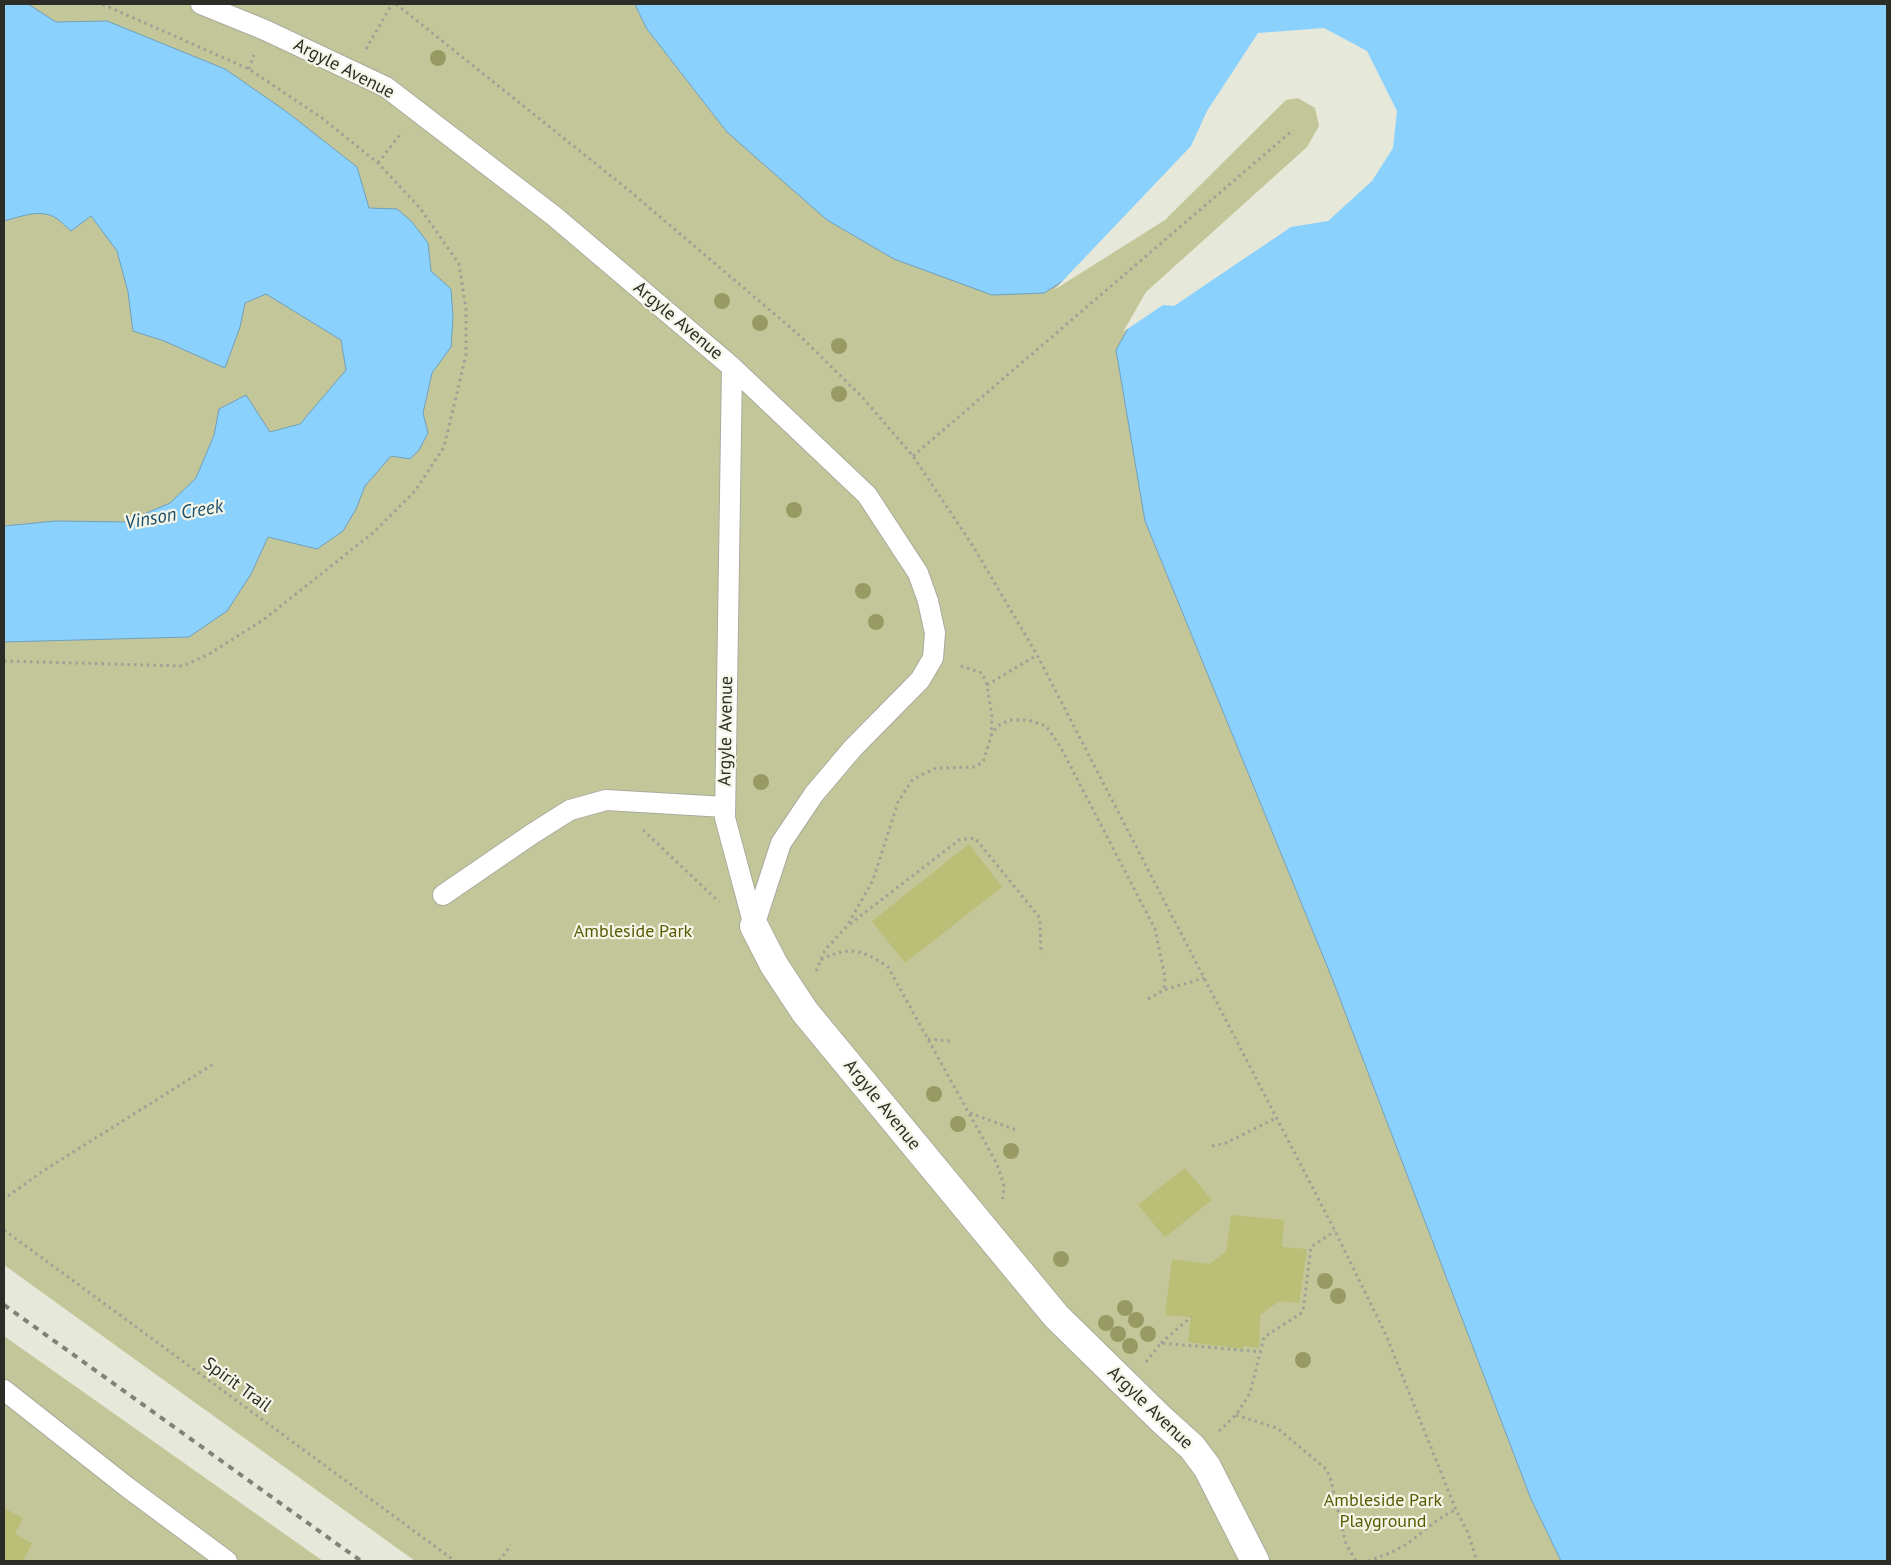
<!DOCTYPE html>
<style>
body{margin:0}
#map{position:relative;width:1891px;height:1565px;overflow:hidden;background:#e6e8da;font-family:"PT Sans",sans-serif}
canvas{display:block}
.frame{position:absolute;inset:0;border:5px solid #2d2d28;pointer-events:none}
</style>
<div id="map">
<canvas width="1891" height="1565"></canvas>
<div class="frame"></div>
</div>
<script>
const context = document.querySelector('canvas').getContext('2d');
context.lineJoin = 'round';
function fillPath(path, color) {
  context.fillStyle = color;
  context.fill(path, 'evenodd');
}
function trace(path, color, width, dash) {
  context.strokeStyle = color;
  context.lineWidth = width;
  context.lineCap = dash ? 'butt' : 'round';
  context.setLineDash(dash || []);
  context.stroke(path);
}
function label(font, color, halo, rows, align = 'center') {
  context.font = font + ' "PT Sans",sans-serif';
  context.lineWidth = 4.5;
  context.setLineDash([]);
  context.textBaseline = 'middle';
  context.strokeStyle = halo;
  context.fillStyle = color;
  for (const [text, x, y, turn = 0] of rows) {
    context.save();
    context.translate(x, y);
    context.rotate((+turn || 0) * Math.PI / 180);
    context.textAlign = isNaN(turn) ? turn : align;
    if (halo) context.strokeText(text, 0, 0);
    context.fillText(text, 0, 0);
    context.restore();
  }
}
const green = new Path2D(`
 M4,4h631l12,25 80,103 557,-34 15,-3 18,12 4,19 -176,395 187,457 199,521 30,62h-1146l-411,-296z
 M4,1336l319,225h-319z`);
const water = new Path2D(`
 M4,4h24l28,18 51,-1 118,48 62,43 70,55 12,41 28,1 15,13 16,21 3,28 20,18 2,29 -2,29 -19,26 -9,40 5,20 -9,17 -9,9 -19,-3 -26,30 -9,23 -13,22 -26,18 -49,-12 -17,37 -24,37 -38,26 -185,5v-116l52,-5 69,1 45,-19 26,-25 18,-43 5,-26 27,-14 24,37 30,-8 46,-54 -5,-30 -75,-46 -21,9 -5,24 -15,41 -61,-27 -31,-10 -5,-39 -11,-41 -26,-35 -20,15c-5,-4 -10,-10 -15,-13 -16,-10 -36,-1 -52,3z
 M635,4h1252v1557h-326l-30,-62 -199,-521 -187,-457 -29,-171 31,-56 162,-145 12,-23 -4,-19 -18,-12 -15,3 -121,120 -119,75 -52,2 -98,-36 -67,-39 -100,-88 -80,-103z`);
const pier = new Path2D(`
 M1324,28l43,23 30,60 -4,37 -21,33 -44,40 -37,6 -117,79 -11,-1 -40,27 23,-40 161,-145 12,-21 -4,-18 -17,-10 -12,2 -121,120 -111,70 137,-144 16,-35 51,-78z`);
const building = new Path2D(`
 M969,844l33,43 -97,76 -33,-42z
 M1185,1168l27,32 -47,37 -27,-32z
 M1231,1215l53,5 -2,27 25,2 -8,54 -20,-2 -19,14 -1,33 -16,-2v3l-55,-7 3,-25 -26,-2 7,-56 37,5 17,-12z
 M4,1508l19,10 -8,16 17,9 -9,18h-19z`);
const path = new Path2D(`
 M396,4l230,184 172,146 65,64 50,58 60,90 64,109 298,576 51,104 70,175 12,23 9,28
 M366,49l26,-45
 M249,69l5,-14
 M378,163l24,-31
 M913,456l380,-326
 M4,661l179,5 26,-12 54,-34 111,-88 41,-41 29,-44 22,-92v-46l-7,-45 -39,-56 -42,-45 -56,-45 -73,-49 -147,-65
 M987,685l50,-30
 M991,736l6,-10 13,-6h18l18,6 14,20 95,183 10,48 -1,13
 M643,830l76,72
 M850,924l109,-84 16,-2 65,80 1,36
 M821,960c27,-15 43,-10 67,7l109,197 7,22 -2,17
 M816,971l9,-21 22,-24 26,-46 25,-78 15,-23 23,-11 39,-1 8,-5 8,-25 1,-20 -5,-32 -5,-12 -24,-8
 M1148,999l16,-9 40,-12
 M928,1039l23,2
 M970,1113l46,17
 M1212,1146l14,-3 50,-25
 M8,1196l35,-25 172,-108
 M4,1230l451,331
 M1161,1343l30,-26
 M1146,1362l15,-19 100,9
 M1236,1415l41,13 49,41 4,8 16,67 10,17
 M1219,1431l17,-16 14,-22 14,-56 39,-25 8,-65 24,-16
 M499,1561l12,-16
 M1368,1561c14,-5 27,-9 40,-18 16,-11 29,-26 48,-33`);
const service = new Path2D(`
 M201,4l64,26 121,57 168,129 178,151 135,128 51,78 10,28 7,32 -2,25 -13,22 -67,68 -39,46 -33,49 -27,83
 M732,367l-7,451 29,108
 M443,895l89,-61 38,-24 36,-10 119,7
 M4,1390l123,97 100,74`);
const minor = new Path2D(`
 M754,926l20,39 31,47 251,304 105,103 31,28 15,20 48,94`);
const rail = new Path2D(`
 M4,1305l357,256`);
const trees = [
 [438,58],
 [722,301],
 [760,323],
 [839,346],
 [839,394],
 [794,510],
 [863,591],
 [876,622],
 [761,782],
 [934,1094],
 [958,1124],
 [1011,1151],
 [1061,1259],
 [1325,1281],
 [1338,1296],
 [1125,1308],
 [1136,1320],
 [1106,1323],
 [1118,1334],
 [1148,1334],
 [1130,1346],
 [1303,1360]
];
const streetNames = [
 ["Argyle Avenue",344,69,27],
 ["Argyle Avenue",678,321,40],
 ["Argyle Avenue",726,731,-89],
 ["Argyle Avenue",882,1105,51],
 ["Spirit Trail",237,1385,36],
 ["Argyle Avenue",1150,1408,44]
];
const parkNames = [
 ["Ambleside Park",633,932],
 ["Ambleside Park",1383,1501],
 ["Playground",1383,1522]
];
const waterNames = [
 ["Vinson Creek",174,515,-10]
];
fillPath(green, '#c3c698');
fillPath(water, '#8bd1fd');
trace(water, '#6fa0bd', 1);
fillPath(pier, '#e6e8da');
fillPath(building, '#babe77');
trace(service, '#a9ab9e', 22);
trace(minor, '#a9ab9e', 30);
trace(path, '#a0a196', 3, [2.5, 4]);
trace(service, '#fff', 20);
trace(minor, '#fff', 28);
trace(rail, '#808178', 4, [6, 6]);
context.fillStyle = '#989a64';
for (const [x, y] of trees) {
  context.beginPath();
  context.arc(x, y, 8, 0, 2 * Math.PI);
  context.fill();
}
label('18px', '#2d2d28', '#f4f5e7', streetNames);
label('18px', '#595b03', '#f4f5e7', parkNames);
label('italic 19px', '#174c6a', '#f4f5e7', waterNames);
</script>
